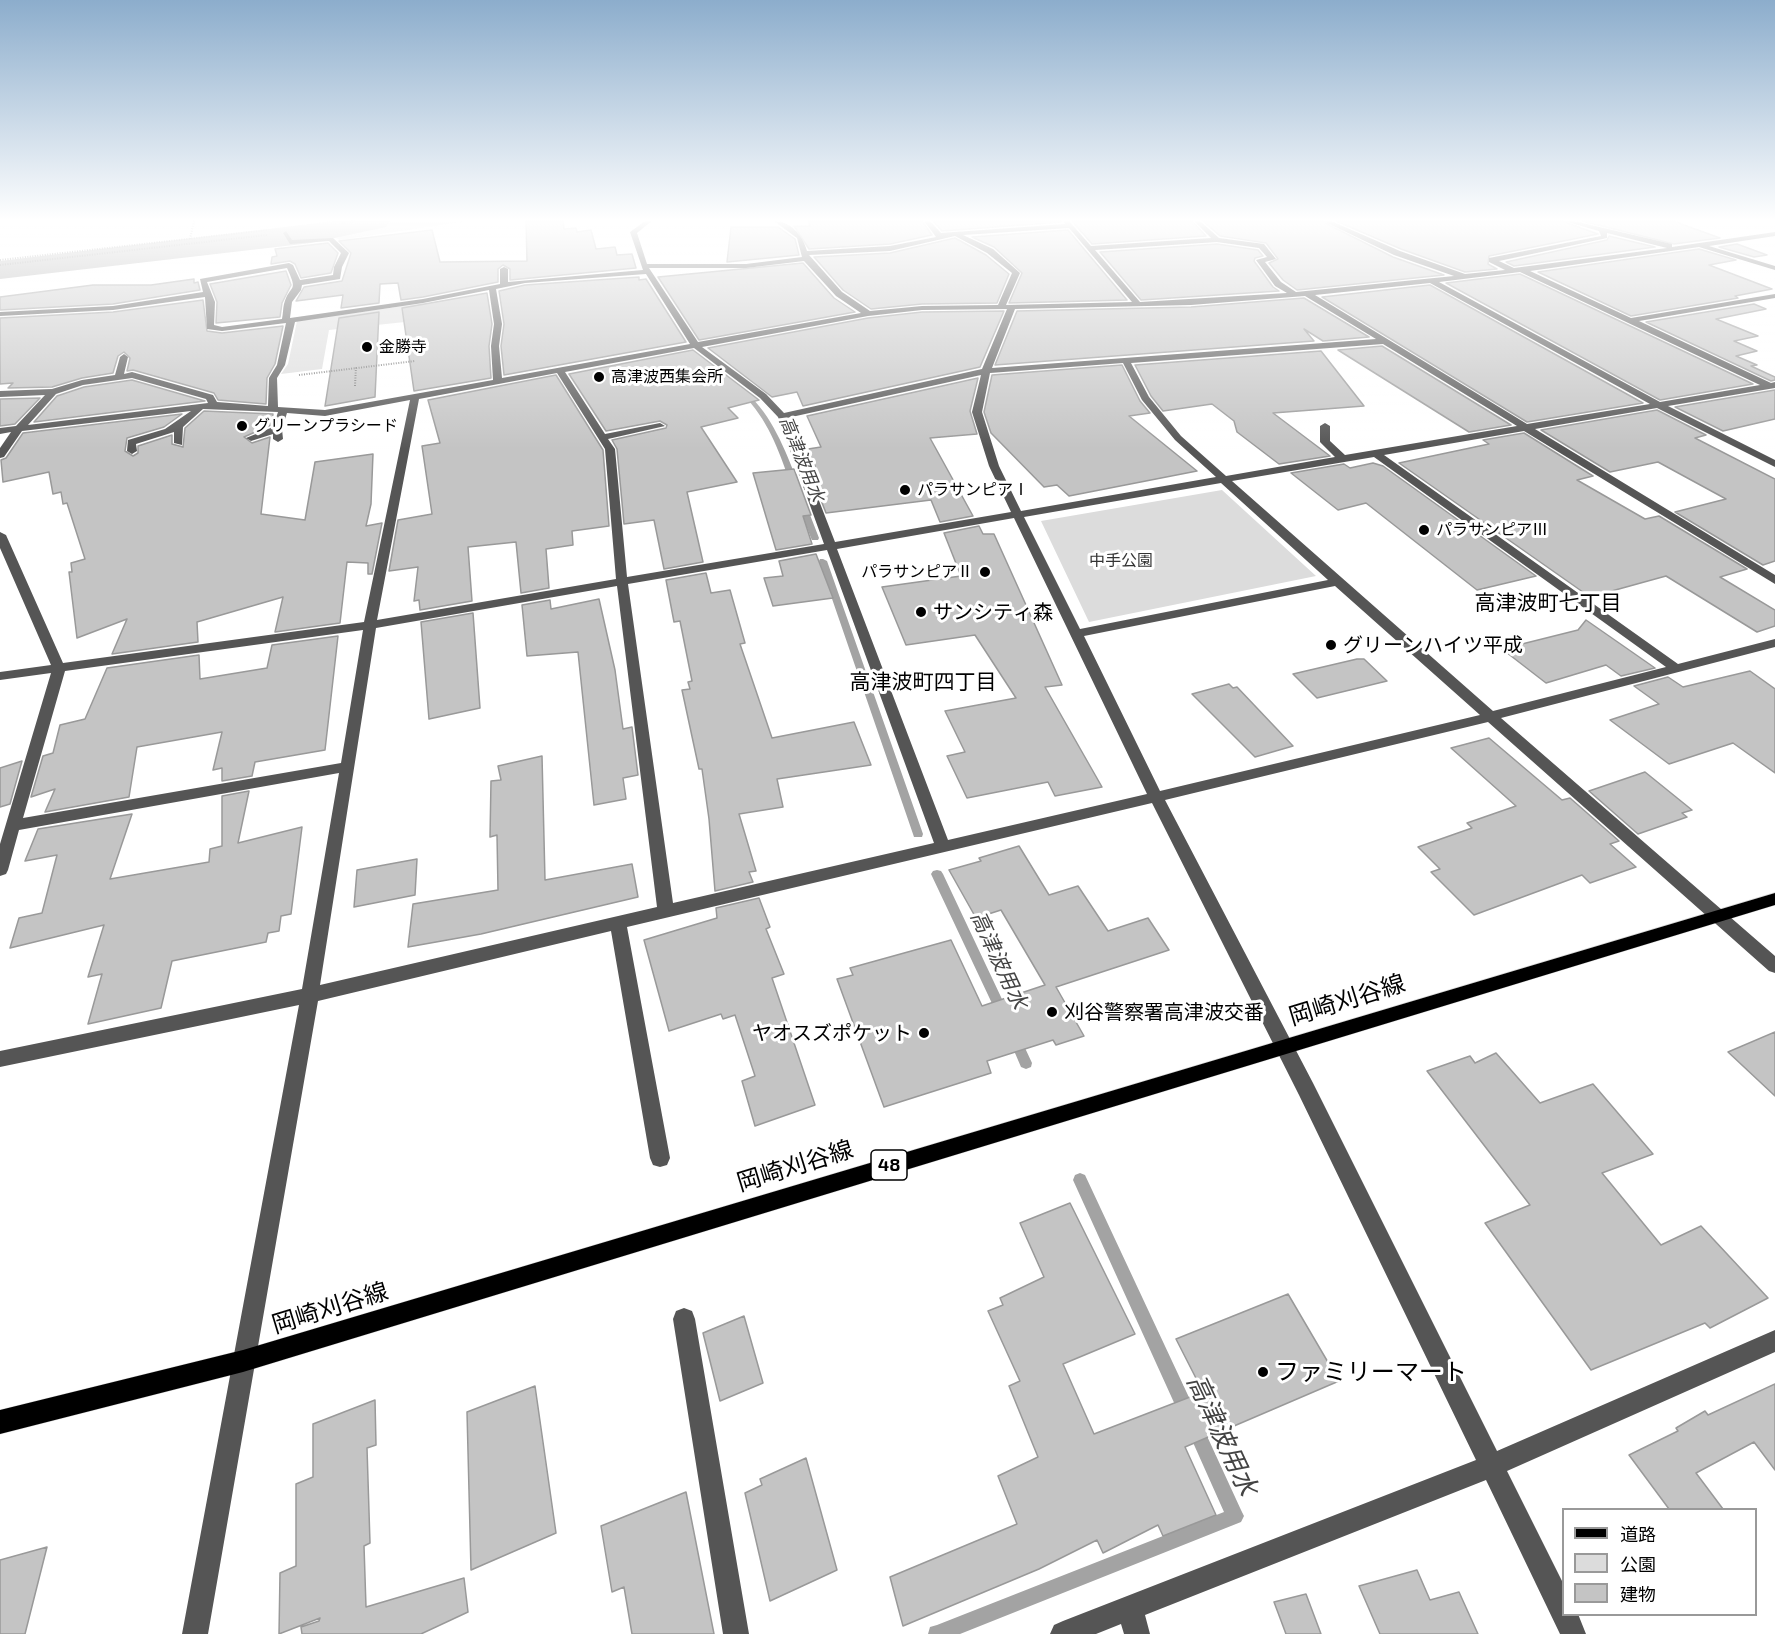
<!DOCTYPE html>
<meta charset="utf-8">
<style>
body{margin:0}
#map{position:relative;width:1775px;height:1634px;overflow:hidden;background:#fff;font-family:"Exo 2","Noto Sans JP",sans-serif}
canvas{display:block}
.legend{position:absolute;left:1562px;top:1508px;width:195px;height:108px;box-sizing:border-box;background:#fff;border:2px solid #999;margin:0;padding:8px 10px;list-style:none;font-size:18px;color:#000}
.legend li{display:flex;align-items:center;gap:12px;height:30px}
.legend b{width:30px;border:2px solid #999}
</style>
<div id="map">
<canvas width="1775" height="1634"></canvas>
<ul class="legend">
<li><b style="height:8px;background:#000"></b>道路</li>
<li><b style="height:16px;background:#dcdcdc"></b>公園</li>
<li><b style="height:16px;background:#c4c4c4"></b>建物</li>
</ul>
</div>
<script>
const context = document.querySelector('canvas').getContext('2d');
context.lineJoin = 'round';
function fillPath(path, color) {
  context.fillStyle = color;
  context.fill(path, 'evenodd');
}
function trace(path, color, width, dash) {
  context.strokeStyle = color;
  context.lineWidth = width;
  context.lineCap = dash ? 'butt' : 'round';
  context.setLineDash(dash || []);
  context.stroke(path);
}
function label(font, color, halo, rows, align = 'center') {
  context.font = font + ' "Exo 2","Noto Sans JP",sans-serif';
  context.lineWidth = 6;
  context.setLineDash([]);
  context.textBaseline = 'middle';
  context.strokeStyle = halo;
  context.fillStyle = color;
  for (const [text, x, y, turn = 0] of rows) {
    context.save();
    context.translate(x, y);
    context.rotate((+turn || 0) * Math.PI / 180);
    context.textAlign = isNaN(turn) ? turn : align;
    if (halo) context.strokeText(text, 0, 0);
    context.fillText(text, 0, 0);
    context.restore();
  }
}
const green = new Path2D(`
 M384,221h84l-128,19 -6,-3 -39,3 -1,-3z
 M425,303l-1,17 -95,10 -7,39 -41,5 7,-10 9,-43z
 M1222,490l94,86 -227,46 -48,-101z`);
const stream = new Path2D(`
 M742,392h4c27,25 38,56 52,90l-1,2 -7,-2c-12,-33 -22,-63 -48,-88z
 M798,500l7,2 14,36 -1,2h-6l-1,-2 -14,-36z
 M820,559h3l4,2 96,273 -1,3h-8l-1,-3 -94,-273z
 M937,870l4,1 2,3 66,140 -2,4 -4,1 -4,-1 -2,-4 -66,-140 2,-3z
 M1015,1033l4,2 13,28 -1,4 -5,2 -5,-2 -12,-28 2,-4z
 M1080,1173l5,2 108,231 2,6 -2,6 -6,2 -6,-2 -108,-238 2,-5z
 M1195,1421l6,2 40,87 3,6 -3,6 -281,112h-32l2,-7 7,-2 287,-113 -37,-83 2,-6z`);
const river = new Path2D(`
 M335,221h55l-4,6 -75,16 -311,36v-18z`);
const building = new Path2D(`
 M526,221h37l1,8 12,-1 1,4 14,-2 5,19 19,-2 2,8 15,-1 4,14 -126,12v-11l-7,-4 -5,4v13l-75,15 -22,3 -3,-17 -18,1 -1,19 -38,5 2,-13 -47,6 8,-14 38,-6 9,-28 -12,-12 93,-11 8,32 87,-1z
 M808,221h114l10,14 -42,9 -81,5 -15,-23h16z
 M933,221h128v1l-119,9z
 M1072,221h120l14,15 -114,8z
 M1203,221h118l72,36 51,18 -147,15 -14,-10 -14,-17 9,-4 -12,-16 -46,-7z
 M1336,221h226l36,13 -109,22 -1,8 9,5 -32,3 -64,-23z
 M1582,221h91l47,17 -46,6z
 M731,227h47l17,12 4,16 -72,7z
 M1068,230l59,70 -118,3 13,-30 -28,-26 -22,-10z
 M1609,236l46,11 -141,19 -8,-4 101,-22z
 M955,238l31,17 23,19 -12,29 -75,1 -51,5 -28,-19 -29,-33 76,-4z
 M328,243l10,10 -7,20 -30,5 -6,-14 -5,-3 -19,3 1,-7 5,-1 -2,-7z
 M1217,244l41,6 5,6 -8,2 -1,3 19,26 6,4 -138,9 -41,-48z
 M1737,244l30,11 -13,2 -35,-10z
 M1699,249l37,11 -27,5 63,24 -37,7 3,2 -107,18 -93,-44z
 M803,263l31,35 21,14 -156,28 -41,-63z
 M286,271l5,14 -9,18 -2,14 -64,6 1,-21 -7,-18z
 M1520,274l233,110 -93,16 -214,-117z
 M639,277v3l7,-1 40,63 -182,33 -3,-29 3,-22 -5,-33 26,-6z
 M194,279v4l4,-1 2,8 -87,14 -113,6v-13l93,-12h58z
 M1430,285l213,118 -116,19 -205,-125z
 M487,293l5,31 -3,22 2,32 -77,13 -12,-83z
 M1304,298l65,39 -46,4 -19,-12 10,12 -319,24 22,-54 174,-4z
 M203,300l4,31 15,2 61,-7 -8,38 -8,14 -1,26 -48,-4 -4,-7 -81,-23 -6,1 3,-13 -6,-6 -6,4 -5,17 -31,5 -30,9 -44,1 5,-5 -13,1v-66l113,-6z
 M1754,304l12,5 -50,10 42,17 -24,5 23,10 -21,5 21,9 -6,1 24,11v3l-4,1 -125,-59z
 M1004,311l-24,56 -177,39 -6,-14 -25,5 -64,-49 160,-30 54,-6z
 M379,312l-4,85 -50,9 14,-88z
 M1382,346l129,79 -42,7 -131,-82z
 M693,350l66,50 -31,8 10,10 -37,9 36,55 -50,10 16,70 -39,7 -10,-49 -30,4 -7,-75 -5,-9 54,-12 1,-3 -7,-4 -54,10 -37,-57z
 M1321,351l43,55 -91,7 57,43 -51,8 -42,-32 -3,-11 -22,-17 -49,7 -12,-15 -16,-31z
 M1122,365l18,36 10,12 -21,3 68,55 -128,25 -12,-11 -13,2 -53,-54 -7,-21 8,-37z
 M556,375l47,75 6,76 -37,5 1,14 -27,4 3,39 -28,5 -5,-51 -48,5 4,54 -52,9 -1,-10 -5,1 4,-34 -29,4 9,-51 34,-6 -10,-68 18,-3 -12,-43z
 M978,378l-8,33 7,23 -47,4 43,78 -33,6 -9,-22 -105,13 -18,-46 7,-1 -7,-17 13,-2 -14,-31z
 M132,380l73,21 -171,21 23,-26 27,-9z
 M1775,390v29l-52,12 -48,-24z
 M40,398l-25,26 -15,2v-27z
 M1657,410l49,25 -11,3 80,41v82l-12,4 -88,-53 51,-13 -68,-37 -48,10 -69,-42z
 M204,411l69,3 -2,11 -27,12 8,6 18,-6 -9,77 44,6 10,-58 58,-8 -2,50 -5,22 16,-3 -10,51h-4v-11l-21,-1 -7,61 -65,9 8,-35 -86,25 1,20 -86,12 15,-35 -50,19 -8,-66h3l-1,-9 14,-4 -18,-56 -4,1 -2,-12 -8,2 -4,-22 -46,10 -2,-22 5,-2 17,-25 159,-19 -18,13 -37,11 -2,13 8,5 5,-3v-7l34,-11v9l11,3 2,-19z
 M1524,433l69,43 -16,4 68,39 14,-3 88,53 -27,8 55,33v16l-18,6 -91,-56 -76,21 -191,-134 90,-19 -6,-4z
 M1373,463l10,3 153,110 -59,14 -111,-87 -28,7 -47,-37 53,-9 6,4z
 M794,469l17,46 -8,1 9,28 -36,6 -23,-77z
 M979,526l4,8h11l68,151 -17,2 57,100 -47,9 -7,-14 -81,16 -20,-42 18,-4 -20,-41 71,-13 -41,-63 -69,10 -24,-58 79,-11 -17,-43z
 M816,554l17,44 -60,8 -9,-28 19,-2 -4,-15z
 M706,573l5,20 19,-3 15,53 -5,1 32,94 82,-16 17,43 -94,14 6,28 -44,7 17,57 -7,1 4,10 -38,9 -6,-72 -7,-50h-3l-17,-79 8,-1 -2,-7 4,-1 -12,-60 -6,1 -8,-42z
 M599,599l16,71 8,59 9,-2 6,48 -15,3 3,21 -32,6 -16,-153 -51,4 -5,-51 28,-5 1,9z
 M473,613l7,95 -51,11 -8,-97z
 M1586,620l69,48 -34,8 -15,-11 -60,18 -44,-34 76,-19z
 M338,636l-13,114 -70,12 -3,14 -30,5v-13l-9,2 9,-38 -85,15 -8,50 -84,15 10,-23 -24,8 12,-41 10,-3 7,-28 25,-6 22,-51 92,-13 1,24 67,-11 5,-23z
 M1357,659h7l23,22 -70,17 -24,-24z
 M1750,671l25,18v84l-42,-30 -64,21 -59,-44 49,-16 -25,-18 34,-9 15,10z
 M1229,684l4,4 4,-1 56,59 -38,11 -63,-63z
 M1489,738l73,62 8,-2 49,43 -9,3 26,23 -46,16 -8,-8 -108,40 -43,-43 9,-3 -22,-22 54,-19 -5,-5 49,-17 -65,-58z
 M542,756l3,124 87,-16 6,33 -157,37 -73,13 5,-43 85,-14 -1,-55 -7,2 1,-56 10,-1 -3,-14z
 M22,761l-12,43 -10,3v-39z
 M1645,772l47,38 -10,3 5,4 -49,17 -49,-43z
 M249,791l-11,52 64,-16 -11,87 -10,2 -2,15 -11,2 -2,9 -94,19 -11,47 -73,16 14,-50 -14,3 16,-52 -94,23 9,-30 23,-5 15,-58 -32,6 13,-32 94,-15 -22,65 99,-17 1,-13 12,-3v-50z
 M1019,846l30,49 29,-9 30,45 40,-13 21,32 -113,37 28,49 -28,9 -3,-5 -66,21 4,12 -107,34 -47,-128 16,-4 -3,-7 101,-28 31,66 63,-21 -44,-75 -25,8 -27,-48 32,-9 -2,-3z
 M417,859l-2,36 -61,12 3,-37z
 M759,898l11,29 -4,2 18,45 -12,4 43,127 -60,21 -13,-45 13,-5 -20,-61 -12,4 -2,-5 -52,17 -25,-91 73,-22 -1,-10z
 M1775,1032v64l-47,-44z
 M1496,1053l44,50 53,-19 60,70 -51,19 59,72 40,-19 67,72 -58,30 -5,-5 -114,47 -106,-147 45,-18 -103,-134 43,-15 5,7z
 M1070,1203l65,131 -72,30 31,70 109,-42 -27,-53 112,-45 51,87 -154,66 31,68 -53,21 -5,-11 -55,28 -6,-13 -58,29 -136,57 -13,-49 127,-53 -19,-48 40,-19 -29,-71 11,-5 -32,-70 15,-6 -3,-7 44,-21 -24,-54z
 M744,1316l19,67 -43,18 -17,-68z
 M1775,1384v86l-21,-28 -58,31 27,36h-54l-40,-54 49,-24 -2,-3 29,-17 3,4z
 M535,1386l21,147 -85,37 -4,-158z
 M375,1400l1,45 -9,3 3,95 -6,3 2,61 98,-29 4,34 -47,22h-119l-1,-7 18,-6 1,-3 -41,16 1,-61 16,-7v-82l17,-7v-53z
 M806,1458l31,112 -67,31 -25,-108 17,-8 -2,-6z
 M686,1492l28,142h-82l-8,-47 -12,5 -11,-66z
 M47,1547l-22,87h-25v-74z
 M1417,1570l13,30 29,-8 19,42h-98l-21,-48z
 M1306,1594l15,40h-35l-12,-32z`);
const path = new Path2D(`
 M342,223l14,-2
 M190,239l4,-18
 M0,260l268,-30
 M0,265l267,-30
 M299,375l116,-14
 M355,386l1,-20`);
const minor = new Path2D(`
 M645,221h7l-15,12 10,31h99l56,-7 -5,-19 -23,-17c17,0 29,15 33,30l83,-5 46,-9 -12,-16h6l11,12 124,-9 -2,-3h6l22,25 120,-8 -17,-17h6l19,17 45,6 12,15 -11,3 16,20 15,10 158,-16 -60,-21 -71,-34h8l69,30 65,23 40,-4 -16,-8v-4l112,-22 -2,-5 -35,-10h10l98,23v3l103,-15v4l-66,10 66,20v4l-76,-23 -169,24 101,47 144,-24v4l-136,23 132,62 4,-1v6l-107,18 107,54v7l-118,-59 -122,21 240,146v9l-251,-153 -140,24 294,209 97,-25v8l-274,71 274,238v17l-6,-2 -281,-249 -323,78 148,283 184,368 278,-121v22l-268,119 57,114v29h14l8,20h-26l-74,-154 -341,135 5,19h-26l-3,-10 -25,10h-46l4,-9 9,-4 413,-161 -177,-365 -147,-292 -525,124 43,231 -3,7 -7,2 -7,-2 -3,-7 -39,-227 -293,70 -110,633h-26l117,-629 -299,62v-16l302,-62 37,-216 -320,57 -11,40 -2,4 -6,2v-32l51,-171 -51,7v-8l51,-7 -51,-117v-16l6,3 57,128 301,-41 46,-222 -85,16 -38,-3 -5,16 1,10 -5,3 -5,-3v-5l-22,7 -5,-3 27,-11 5,-15 -75,-3 -20,18 -1,18 -8,-2v-11l-38,12 1,7 -5,3 -5,-3 1,-11 37,-11 26,-18 -169,20 -18,26 -4,1v-10l11,-16 -11,2v-6l16,-2 29,-31 -45,2v-6l52,-2 30,-9 33,-5 5,-18 4,-3 4,3 -4,17 8,-2 81,23 4,7 51,4 1,-28 8,-13 9,-42 -64,8 -15,-2 -2,-32 -92,13 -113,6v-4l113,-6 90,-14 -3,-13 89,-16 4,2 7,15 33,-5 1,-8 7,-14 -12,-12 -39,3 -7,-11 3,-2 6,9 41,-2 16,15 -7,14 -2,12 -38,6 -1,5 -9,12 -2,16 133,-19 77,-15v-15l4,-2 4,2v13l135,-12 -13,-38zM1069,228l63,74 -126,3 14,-32 -27,-24 -30,-14zM1607,233l60,15 -153,20 -15,-7 108,-23zM955,236l32,17 25,20 -14,32 -76,1 -52,5 -28,-19 -33,-37 81,-4zM1217,242l42,6 8,9 -11,3 19,26 12,7 -147,9 -45,-52zM804,261l32,35 25,17 -163,29 -49,-74h97zM287,268c12,26 3,15 -3,36 -1,4 -1,10 -2,15l-60,8 -8,-2 1,-23 -8,-20zM1520,272l240,113 -100,17 -221,-120zM646,274l44,70 -188,34 -3,-32 3,-22 -6,-35 29,-6zM1430,283l220,121 -123,20 -212,-129zM489,290l5,34 -3,22 2,34 -168,30 -47,-3 -1,-29 8,-13 10,-43 128,-19zM1305,296l71,43 -384,29 23,-59 176,-4zM1007,309l-25,60 -198,44 -18,-19 -64,-47 166,-31 54,-6zM1383,344l134,82 -172,29 -15,-14v-15l-5,-3 -5,3v16l15,15 -109,19 -45,-40 -32,-39 -18,-34zM694,348l66,50 18,19 46,127 -197,33 -12,-128 -7,-10 57,-13 -5,-3 -55,11 -40,-62zM1123,363l19,37 33,40 41,37 -195,34 -22,-45 -17,-54 8,-39zM557,373l48,76 11,130 -239,41 42,-221zM981,375l-9,37 17,54 22,46 -176,30 -48,-124zM132,378l74,21 2,4 -180,22 28,-31 27,-9zM1374,457l292,210 -173,44 -261,-230zM1221,483l107,97 -248,49 -56,-112zM1014,518l133,276 -199,46 -111,-291zM827,550l107,293 -261,60 -45,-319zM617,586l40,321 -337,78 56,-357zM1335,586l145,129 -320,76 -76,-155zM363,630l-22,133 -318,55 42,-147z
 M684,1308l8,3 3,8 54,315h-26l-50,-315 3,-8z`);
const major = new Path2D(`
 M1775,893v12l-1532,467 -243,62v-24l243,-60z`);
const markers = [
 [367,347,6,"#000"],
 [599,377,6,"#000"],
 [242,426,6,"#000"],
 [905,490,6,"#000"],
 [1424,530,6,"#000"],
 [985,572,6,"#000"],
 [921,612,6,"#000"],
 [1331,645,6,"#000"],
 [1052,1012,6,"#000"],
 [924,1033,6,"#000"],
 [1263,1372,6,"#000"]
];
const farPoinames = [
 ["金勝寺",379,347],
 ["高津波西集会所",611,377],
 ["グリーンプラシード",254,426],
 ["パラサンピアⅠ",917,490],
 ["パラサンピアⅢ",1436,530],
 ["パラサンピアⅡ",973,572,"right"]
];
const farParknames = [
 ["中手公園",1121,561]
];
const farWaternames = [
 ["高津波用水",802,459,68]
];
const shields = [
 [889,1165,36]
];
const shieldNames = [
 ["48",889,1165]
];
const poiNames = [
 ["サンシティ森",933,612],
 ["グリーンハイツ平成",1343,645],
 ["刈谷警察署高津波交番",1064,1012],
 ["ヤオスズポケット",912,1033,"right"]
];
const neighbourhoodNames = [
 ["高津波町七丁目",1548,603],
 ["高津波町四丁目",923,682]
];
const waterNames = [
 ["高津波用水",999,960,65]
];
const nearStreetnames = [
 ["岡崎刈谷線",1347,1000,-17],
 ["岡崎刈谷線",795,1166,-17],
 ["岡崎刈谷線",330,1308,-17]
];
const nearPoinames = [
 ["ファミリーマート",1275,1372]
];
const nearWaternames = [
 ["高津波用水",1222,1435,65]
];
fillPath(green, '#dcdcdc');
fillPath(stream, '#a3a3a3');
fillPath(river, '#a3a3a3');
fillPath(building, '#c4c4c4');
trace(building, '#999', 1.5);
trace(major, '#dbdbdb', 1);
trace(path, '#777', 2, [1, 1.5]);
fillPath(minor, '#555');
fillPath(major, '#000');
const sky = context.createLinearGradient(0, 0, 0, 449);
sky.addColorStop(0, '#8cadcc');
sky.addColorStop(0.49, '#fff');
sky.addColorStop(1, '#ffffff00');
context.fillStyle = sky;
context.fillRect(0, 0, 1775, 449);
for (const [x, y, r, color] of markers) {
  const dot = new Path2D();
  dot.arc(x, y, r, 0, 2 * Math.PI);
  context.fillStyle = color;
  context.fill(dot);
  trace(dot, '#fff', 2);
}
label('16px', '#000', '#fff', farPoinames, 'left');
label('16px', '#333', '#fff', farParknames);
label('italic 18px', '#444', '#fff', farWaternames);
for (const [x, y, w] of shields) {
  const box = new Path2D();
  box.roundRect(x - w / 2, y - 15, w, 30, 4.5);
  context.fillStyle = '#fff';
  context.fill(box);
  trace(box, '#000', 1.5);
}
label('bold 18px', '#000', null, shieldNames);
label('20px', '#000', '#fff', poiNames, 'left');
label('21px', '#000', '#fff', neighbourhoodNames);
label('italic 21px', '#444', '#fff', waterNames);
label('24px', '#000', '#fff', nearStreetnames);
label('24px', '#000', '#fff', nearPoinames, 'left');
label('italic 26px', '#444', '#fff', nearWaternames);
</script>
